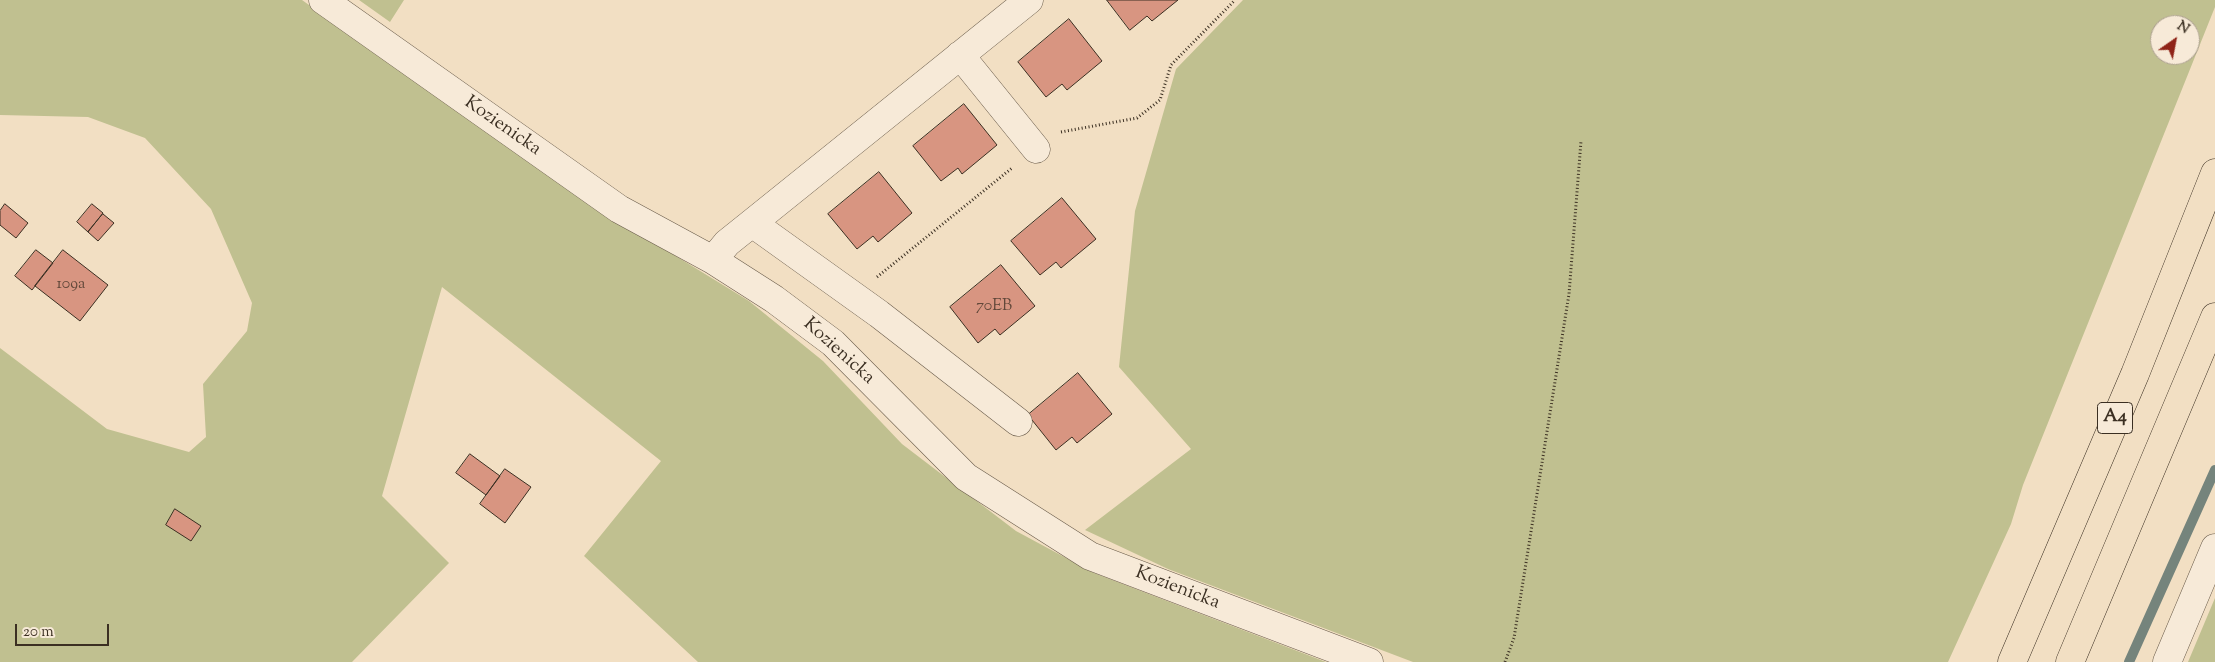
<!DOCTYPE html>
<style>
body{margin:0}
#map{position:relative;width:2215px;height:662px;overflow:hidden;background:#f2dfc3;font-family:"Sorts Mill Goudy",serif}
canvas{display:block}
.north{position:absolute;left:2150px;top:15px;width:50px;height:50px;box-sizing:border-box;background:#f7ead8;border:1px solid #ac9f8f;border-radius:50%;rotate:33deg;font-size:14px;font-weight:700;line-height:20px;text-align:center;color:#3b2f22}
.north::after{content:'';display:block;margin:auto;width:18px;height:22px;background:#8f2418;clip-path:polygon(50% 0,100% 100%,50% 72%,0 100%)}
.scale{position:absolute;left:15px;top:624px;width:94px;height:22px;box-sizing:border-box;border:2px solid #3b2f22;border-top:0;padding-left:6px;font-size:15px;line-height:18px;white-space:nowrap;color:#3b2f22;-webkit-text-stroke:4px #f7ead8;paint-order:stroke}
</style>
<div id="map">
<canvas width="2215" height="662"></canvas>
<div class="north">N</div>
<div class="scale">20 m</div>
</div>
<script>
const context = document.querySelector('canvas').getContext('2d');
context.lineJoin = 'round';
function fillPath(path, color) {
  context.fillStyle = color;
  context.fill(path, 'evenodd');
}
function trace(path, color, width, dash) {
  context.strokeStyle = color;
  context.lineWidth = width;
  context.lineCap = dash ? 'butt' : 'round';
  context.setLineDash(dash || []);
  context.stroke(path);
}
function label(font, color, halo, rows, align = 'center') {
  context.font = font + ' "Sorts Mill Goudy",serif';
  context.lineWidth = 4.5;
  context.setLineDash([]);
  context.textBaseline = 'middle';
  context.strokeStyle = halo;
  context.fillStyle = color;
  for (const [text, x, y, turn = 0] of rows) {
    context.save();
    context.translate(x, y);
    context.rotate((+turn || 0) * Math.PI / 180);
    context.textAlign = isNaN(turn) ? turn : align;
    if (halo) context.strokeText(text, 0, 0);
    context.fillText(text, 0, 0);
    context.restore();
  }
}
const green = new Path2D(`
 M0,0h302l268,191 179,110 74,60 79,83 114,87 78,42 232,89h-628l-114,-106 77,-95 -219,-174 -60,209 67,67 -97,99h-352v-314l107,81 82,23 17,-15 -3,-53 44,-53 5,-28 -41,-94 -66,-71 -57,-21 -88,-2z
 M359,0h45l-14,22z
 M1243,0h972v7l-192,478 -12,39 -63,138h-535l-245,-93 -83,-39 106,-81 -72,-82 16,-156 41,-142zM2160,25h30v30h-30z
 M2215,598v64h-27z`);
const stream = new Path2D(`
 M2129,662l86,-192`);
const building = new Path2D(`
 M1107,0h71l-26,21 -5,-5 -17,14z
 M1069,19l33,42 -35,29 -5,-6 -16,13 -28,-35z
 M964,104l33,41 -35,29 -4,-6 -17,13 -28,-35z
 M879,172l33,41 -34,29 -5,-6 -16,13 -29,-35z
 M1062,198l34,41 -35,29 -5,-6 -16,13 -29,-34z
 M5,204l23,19 -12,15 -16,-13v-14z
 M92,204l11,9 -15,19 -11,-10z
 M103,214l11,9 -16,18 -10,-9z
 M36,250l17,13 -21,27 -17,-14z
 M63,250l45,35 -28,36 -45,-35z
 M1001,265l34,41 -35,29 -5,-6 -17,14 -28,-36z
 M1078,373l34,41 -35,29 -5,-6 -16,13 -28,-35z
 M470,454l30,22 -14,19 -30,-22z
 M505,469l26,18 -26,36 -25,-19z
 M175,509l26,17 -10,15 -25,-16z`);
const path = new Path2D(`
 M1061,132l76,-14 23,-18 11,-35 64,-65
 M877,277l135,-109
 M1505,662l9,-24 55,-344 12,-153`);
const minor = new Path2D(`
 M323,0l296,209 94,51 61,39 59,44 133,134 124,79 279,106
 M960,55l76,94
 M752,223l127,91 139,108
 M713,260l14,-17 25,-20 277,-223
 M2167,662l48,-114`);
const highway = new Path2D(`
 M2012,662l123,-288 80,-201
 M2070,662l145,-345`);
const numberNames = [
 ["109a",71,285],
 ["70EB",994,307]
];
const shields = [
 [2115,418,35]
];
const shieldNames = [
 ["A4",2115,418]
];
const streetNames = [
 ["Kozienicka",502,127,35],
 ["Kozienicka",838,352,42],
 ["Kozienicka",1177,589,21]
];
fillPath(green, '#c0c090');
trace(stream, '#75847c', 10);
fillPath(building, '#d89581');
trace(building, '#3b2f22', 1);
trace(minor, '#695b4a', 29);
trace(highway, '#3b2f22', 29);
trace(path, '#3b2f22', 3, [1, 2.5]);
trace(minor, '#f7ead8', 28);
trace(highway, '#f2dfc3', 28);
label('16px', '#62483a', null, numberNames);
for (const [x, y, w] of shields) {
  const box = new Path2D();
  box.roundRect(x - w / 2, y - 15.5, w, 31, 4);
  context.fillStyle = '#f7ead8';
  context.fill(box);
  trace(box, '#3b2f22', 1);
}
label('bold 18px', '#3b2f22', null, shieldNames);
label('19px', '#3b2f22', '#f7ead8', streetNames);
</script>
